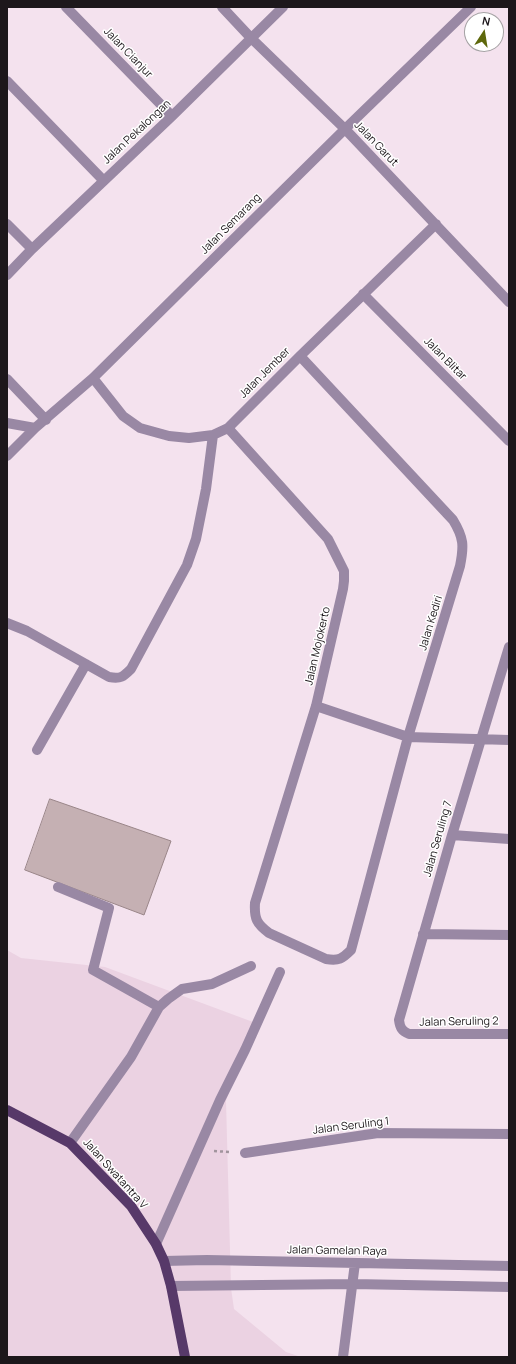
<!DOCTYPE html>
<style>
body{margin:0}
#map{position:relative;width:516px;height:1364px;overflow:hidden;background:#f4e2ee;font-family:Manrope,sans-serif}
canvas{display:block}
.frame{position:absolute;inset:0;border:8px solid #1d171b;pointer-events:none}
.north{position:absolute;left:464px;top:12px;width:40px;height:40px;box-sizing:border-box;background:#fff;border:1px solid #a5a2a4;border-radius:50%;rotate:12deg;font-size:11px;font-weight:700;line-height:16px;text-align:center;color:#1d171b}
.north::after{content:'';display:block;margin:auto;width:14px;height:18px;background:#5e680c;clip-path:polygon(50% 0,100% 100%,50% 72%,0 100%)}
</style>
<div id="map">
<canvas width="516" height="1364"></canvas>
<div class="frame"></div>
<div class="north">N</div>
</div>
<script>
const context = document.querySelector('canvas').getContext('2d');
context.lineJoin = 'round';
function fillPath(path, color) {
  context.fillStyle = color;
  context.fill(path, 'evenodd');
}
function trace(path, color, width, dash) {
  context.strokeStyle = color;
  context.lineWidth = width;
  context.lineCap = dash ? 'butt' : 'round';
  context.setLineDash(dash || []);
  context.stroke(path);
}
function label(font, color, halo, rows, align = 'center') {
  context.font = font + ' Manrope,sans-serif';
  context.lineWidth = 3;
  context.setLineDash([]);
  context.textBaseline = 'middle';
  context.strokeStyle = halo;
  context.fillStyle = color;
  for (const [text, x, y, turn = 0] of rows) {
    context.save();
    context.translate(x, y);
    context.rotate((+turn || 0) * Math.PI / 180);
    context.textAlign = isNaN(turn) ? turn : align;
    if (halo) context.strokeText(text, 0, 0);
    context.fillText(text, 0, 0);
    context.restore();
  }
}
const built = new Path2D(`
 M7,950l14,8 84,9 148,55 -27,79 5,187 3,21 52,43 15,5h-294z`);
const building = new Path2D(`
 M50,799l121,42 -27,74 -119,-45z`);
const path = new Path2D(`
 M214,1151l15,1`);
const minor = new Path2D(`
 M66,7l106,109
 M222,7l29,31 94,91 164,173
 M7,81l96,99
 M7,224l25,25
 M7,275l25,-26 140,-133 111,-109
 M363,294l146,147
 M93,378l30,38 17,12 29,8 20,2 24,-3 15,-7 72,-72 136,-132
 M7,379l39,41
 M7,423l28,5
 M228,428l100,111 16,32v10l-1,8 -27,117 -61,197c-1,16 2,21 14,30l57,26c13,2 16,0 25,-9l57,-213 52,-171c4,-20 4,-28 -7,-46l-153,-164
 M7,456l28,-28 58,-50 252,-249 126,-122
 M7,623l20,8 82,46c12,2 14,0 22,-8l56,-104 9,-26 10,-50 7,-54
 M509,647l-57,188 -53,185c1,8 3,11 10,14h100
 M316,706l92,31 101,3
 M37,750l49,-86
 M452,835l57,4
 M58,887l51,21 -16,62 66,37
 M423,934l86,1
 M70,1143l61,-86 28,-50 9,-8 14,-10 30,-5 39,-18
 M245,1153l133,-20 131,1
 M156,1244l64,-144 25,-50 35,-78
 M164,1261l43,-1 302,6
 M171,1286l182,-2 156,3
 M343,1357l12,-94`);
const major = new Path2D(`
 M7,1110l63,33 61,63 25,38 8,17 7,25 14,71`);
const streetNames = [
 ["Jalan Cianjur",128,53,46],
 ["Jalan Pekalongan",137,132,-43],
 ["Jalan Garut",376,144,46],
 ["Jalan Semarang",231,224,-45],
 ["Jalan Blitar",445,359,45],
 ["Jalan Jember",265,373,-45],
 ["Jalan Kediri",431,623,-73],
 ["Jalan Mojokerto",318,646,-77],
 ["Jalan Seruling 7",438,839,-74],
 ["Jalan Seruling 2",459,1022,-1],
 ["Jalan Seruling 1",351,1126,-7],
 ["Jalan Swatantra V",115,1174,48],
 ["Jalan Gamelan Raya",337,1251,1]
];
fillPath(built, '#ebd2e2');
fillPath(building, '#c5b0b3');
trace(building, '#998588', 1);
trace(path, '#a1949d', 2.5, [3, 3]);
trace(minor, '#9988a4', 10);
trace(major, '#573969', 10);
label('11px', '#1d171b', '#fff', streetNames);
</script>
